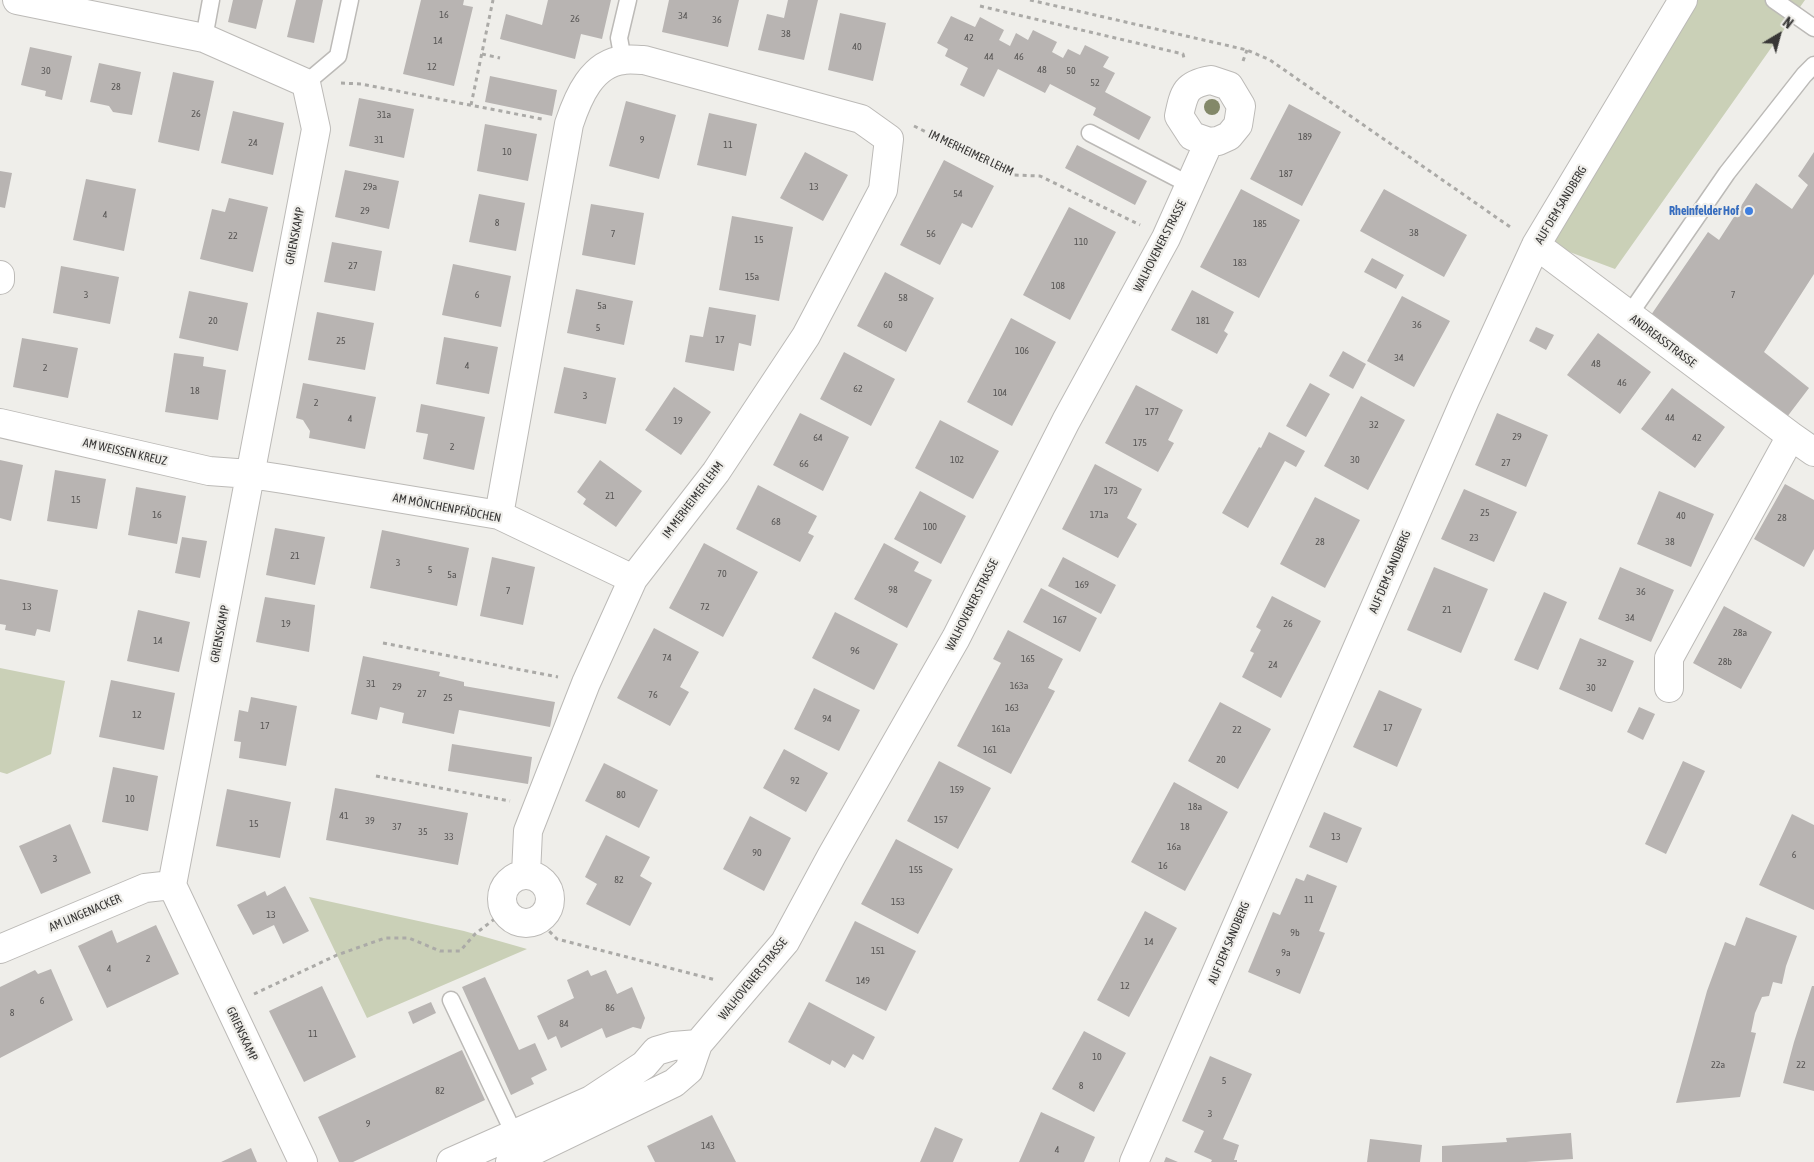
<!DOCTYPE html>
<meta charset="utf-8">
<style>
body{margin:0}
#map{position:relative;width:1814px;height:1162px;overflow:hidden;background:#efeeea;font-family:"Asap Condensed",sans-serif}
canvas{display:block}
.north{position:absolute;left:1754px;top:10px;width:50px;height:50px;-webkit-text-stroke:4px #efeeea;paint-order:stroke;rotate:37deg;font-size:14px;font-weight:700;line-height:20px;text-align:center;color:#383736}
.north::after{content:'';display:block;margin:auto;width:18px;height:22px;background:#383736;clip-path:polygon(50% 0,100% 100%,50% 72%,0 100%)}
</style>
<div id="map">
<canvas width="1814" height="1162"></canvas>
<div class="north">N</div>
</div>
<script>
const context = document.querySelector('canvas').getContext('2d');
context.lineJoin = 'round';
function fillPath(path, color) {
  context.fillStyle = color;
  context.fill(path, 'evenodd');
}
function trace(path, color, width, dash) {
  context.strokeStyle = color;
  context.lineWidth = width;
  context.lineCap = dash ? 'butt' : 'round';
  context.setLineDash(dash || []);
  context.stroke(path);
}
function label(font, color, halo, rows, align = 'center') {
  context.font = font + ' "Asap Condensed",sans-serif';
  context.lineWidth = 4.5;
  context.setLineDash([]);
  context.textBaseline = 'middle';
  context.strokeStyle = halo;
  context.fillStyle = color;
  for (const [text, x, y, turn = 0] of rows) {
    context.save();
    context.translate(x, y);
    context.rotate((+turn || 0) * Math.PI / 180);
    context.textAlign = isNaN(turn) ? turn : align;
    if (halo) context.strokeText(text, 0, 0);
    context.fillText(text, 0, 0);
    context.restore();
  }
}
const green = new Path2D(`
 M1694,0h111l-190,269 -64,-24z
 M0,668l65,13 -14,73 -44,20 -7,-2z
 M309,897l155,34 63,18 -160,69z`);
const building = new Path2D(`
 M233,0h30l-7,29 -28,-7z
 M296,0h27l-9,43 -27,-6z
 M421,0h43l-1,5 10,2 -19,79 -51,-12z
 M548,0h63l-9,39 -21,-5 -6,25 -75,-20 6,-25 36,11z
 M669,0h70l-11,47 -66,-15z
 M788,0h30l-14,60 -46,-10 9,-36 17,4z
 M840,13l46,10 -13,58 -45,-11z
 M951,16l24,11 5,-10 24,13 -5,10 11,6 6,-13 12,7 5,-10 24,12 -5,10 11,6 5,-9 12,6 5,-10 24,12 -6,10 12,6 -10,19 46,25 -12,23 -46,-25 3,-7 -46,-24 -5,9 -47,-24 -14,28 -24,-12 8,-17 -23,-12 3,-7 -11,-6z
 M30,47l42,9 -10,44 -17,-4 1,-5 -25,-6z
 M99,63l42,9 -9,43 -19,-3 -4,-6 -19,-4z
 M173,72l41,9 -15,70 -41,-9z
 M490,76l67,14 -5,26 -67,-14z
 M359,98l55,11 -10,49 -55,-12z
 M626,101l50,14 -17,64 -50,-13z
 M1289,104l52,28 -39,74 -52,-27z
 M233,111l51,12 -11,52 -52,-12z
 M709,113l48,11 -11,52 -49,-11z
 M485,124l52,10 -9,47 -51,-10z
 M1077,145l70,36 -12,24 -70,-37z
 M805,152l43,23 -25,46 -43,-23z
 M1814,152v122l-50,78 45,36 -22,29 -136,-102 57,-83 11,8 37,-57 36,26 16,-24 -10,-9z
 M944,160l50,26 -22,42 -10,-5 -22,42 -40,-20z
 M345,170l54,11 -10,48 -54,-12z
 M0,171l12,2 -7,35 -5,-1z
 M86,179l50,10 -12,62 -51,-11z
 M1241,189l59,31 -41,78 -59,-31z
 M1384,189l83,46 -23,42 -84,-46z
 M479,194l46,9 -9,48 -47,-9z
 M229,198l39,9 -15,65 -53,-13 12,-50 13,3z
 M591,204l53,9 -9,52 -53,-10z
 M1069,207l47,25 -46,88 -47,-25z
 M732,216l61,11 -14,74 -60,-11z
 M332,242l50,9 -7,40 -51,-9z
 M1372,258l32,17 -8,14 -32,-17z
 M453,264l58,12 -10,51 -59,-12z
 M61,266l58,11 -9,47 -57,-11z
 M885,272l49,26 -28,54 -49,-26z
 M576,289l57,12 -9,44 -57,-12z
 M1192,290l42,22 -10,19 4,3 -11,20 -46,-24z
 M189,291l59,12 -10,48 -59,-13z
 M1402,296l48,25 -36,66 -47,-26z
 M709,307l47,8 -5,31 -12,-3 -5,28 -49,-9 5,-27 13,2z
 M317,312l57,11 -9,47 -57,-10z
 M1011,318l45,24 -44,84 -45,-24z
 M1536,327l18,8 -8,15 -17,-9z
 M1598,333l53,39 -31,42 -53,-39z
 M444,337l54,10 -9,47 -53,-10z
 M22,338l56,10 -10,50 -55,-11z
 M1343,351l23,13 -13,25 -24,-13z
 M844,352l51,27 -24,47 -51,-27z
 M174,353l30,4 -1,9 23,4 -8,50 -53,-8z
 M564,367l52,11 -10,46 -52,-11z
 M303,383l73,14 -11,52 -56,-11 1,-7 -7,-11 -7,-2z
 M1310,383l20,11 -24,43 -20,-11z
 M1136,385l47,25 -15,30 6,3 -16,29 -53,-29z
 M674,387l37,25 -30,43 -36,-25z
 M1672,388l53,39 -30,41 -54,-39z
 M1361,396l44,24 -37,70 -44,-24z
 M421,404l64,13 -11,53 -51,-11 5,-25 -12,-2z
 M800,413l49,24 -26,54 -50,-26z
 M1497,413l51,22 -22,52 -51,-22z
 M940,420l59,31 -26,48 -58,-31z
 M1269,432l36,19 -9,16 -11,-6 -37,67 -26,-15 37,-66 2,1z
 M0,460l23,5 -12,56 -11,-3z
 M600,460l42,31 -26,36 -33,-23 3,-5 -9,-7z
 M1095,464l47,25 -15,29 10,6 -19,34 -56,-29z
 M55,470l51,9 -9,50 -50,-8z
 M1785,484l29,16v49l-10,18 -50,-28z
 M758,485l59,31 -9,17 6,3 -14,26 -64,-33z
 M136,487l50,9 -9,48 -49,-9z
 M1464,489l53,23 -23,50 -53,-23z
 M920,491l46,25 -25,48 -47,-25z
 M1659,491l55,23 -23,53 -54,-23z
 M1315,497l45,23 -35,68 -45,-24z
 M275,528l50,9 -10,48 -49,-10z
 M382,530l87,18 -12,58 -87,-18z
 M182,537l25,4 -7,37 -25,-5z
 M704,543l54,29 -35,65 -54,-29z
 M884,543l35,19 -5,9 18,9 -25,48 -53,-29z
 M492,557l43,10 -12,58 -43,-9z
 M1063,557l53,28 -15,29 -53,-28z
 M1434,567l54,22 -27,64 -54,-23z
 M1620,567l54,23 -23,52 -53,-23z
 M0,579l58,11 -8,42 -13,-3 -2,7 -30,-6 1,-5 -6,-1z
 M1041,588l56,30 -17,34 -57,-30z
 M1544,592l23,10 -29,68 -24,-10z
 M1272,596l49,25 -40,77 -39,-21 12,-24 -4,-2 11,-21 -5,-3z
 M265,597l50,8 -6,47 -53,-10z
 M1724,606l48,26 -31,57 -48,-26z
 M138,610l52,12 -11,50 -52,-11z
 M835,612l63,32 -24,46 -62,-32z
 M654,628l45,24 -19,35 9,5 -19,34 -53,-28z
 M1008,630l55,29 -15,29 7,3 -44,83 -54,-28 44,-83 -8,-4z
 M1580,638l54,23 -22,51 -53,-23z
 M363,656l77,16 -1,4 25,6v4l91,16 -5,25 -91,-17 -5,24 -52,-11 2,-10 -24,-6 -3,13 -26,-6z
 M111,680l64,13 -11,57 -65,-13z
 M814,688l46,22 -21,41 -45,-22z
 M1379,690l43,19 -25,58 -44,-20z
 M251,697l46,9 -11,60 -47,-8 2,-16 -7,-1 5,-31 9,2z
 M1220,702l51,27 -33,60 -50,-28z
 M1639,707l16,7 -12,26 -16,-8z
 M452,744l80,13 -4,27 -80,-13z
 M784,749l44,24 -22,39 -43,-24z
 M939,761l52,27 -33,61 -51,-28z
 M1683,761l22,10 -39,83 -21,-10z
 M604,763l54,27 -19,38 -54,-27z
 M113,767l45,9 -10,55 -46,-9z
 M1174,782l54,30 -43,79 -54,-29z
 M335,788l133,25 -10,52 -132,-25z
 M227,789l64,13 -11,56 -64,-12z
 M1324,812l38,16 -15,35 -38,-16z
 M1792,814l22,11v85l-55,-25z
 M750,816l41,22 -27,53 -41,-22z
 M70,824l21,49 -50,21 -22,-48z
 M606,835l44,22 -10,19 12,7 -22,43 -44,-22 11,-20 -12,-7z
 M896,839l57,30 -35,65 -57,-30z
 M1307,874l30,12 -18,45 6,2 -25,61 -52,-22 25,-60 7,3 16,-37 8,3z
 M285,886l24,45 -26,13 -9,-19 -21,10 -16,-30 28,-14 2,5z
 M1145,911l32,17 -48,89 -32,-17z
 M1746,917l51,19 -11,30 -4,18 -9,-2 -4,14 -7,1 -7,16 -4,19 5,1 -16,64 -64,6 31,-112 18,-49 10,4z
 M855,921l61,30 -30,60 -61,-30z
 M156,925l23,49 -72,34 -29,-62 34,-16 5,13z
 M51,969l22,51 -73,38v-71l35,-17 3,4z
 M588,970l3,6 15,-6 11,24 15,-7 13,31 -4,11 -8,-2 -27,11 -4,-10 -41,20 -5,-12 -8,4 -11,-24 37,-18 -7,-18z
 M485,977l34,73 16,-7 12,27 -16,8 3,6 -23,11 -49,-108z
 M322,986l34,71 -52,25 -35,-71z
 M1812,986h2v105l-31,-8 11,-41z
 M431,1002l5,11 -23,11 -5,-12z
 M809,1002l66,35 -12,23 -10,-6 -8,14 -13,-8 -2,5 -42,-23z
 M1084,1031l42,22 -32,59 -42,-23z
 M462,1050l23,50 -132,62h-14l-21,-45z
 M1210,1056l42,18 -29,65 16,6 -5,15h3v2h-26l1,-2 -18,-8 10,-21 -22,-10z
 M1041,1112l54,25 -11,25h-65z
 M712,1115l24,47h-81l-8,-16z
 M935,1127l28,12 -10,23h-33z
 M1571,1133l2,26 -47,3h-84v-16l65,-4 -1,-4z
 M1370,1139l52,6 -2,17h-53z
 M251,1148l6,14h-36z
 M1166,1157l12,5h-14z`);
const path = new Path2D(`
 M1030,0l217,50 23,10 243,169
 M980,6l203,48 1,4
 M482,54l18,4
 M1243,61l4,-11
 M341,83l20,1 181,35
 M471,105l22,-105
 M914,126l100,49 26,1 100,49
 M383,643l175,34
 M376,776l134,25
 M538,920l19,19 159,41
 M254,994l83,-39 48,-17h24l31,13h20l15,-17 30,-23`);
const service = new Path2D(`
 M1774,0l40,28
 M204,38l7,-38
 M623,60l-4,-22 9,-38
 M306,83l32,-27 12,-56
 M1090,133l100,52
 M1629,315l98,-142 77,-98 10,-10
 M451,1000l67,142`);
const minor = new Path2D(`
 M17,0l187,38 102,45 10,46 -144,756 131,277
 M1211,80l18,6 12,20 -3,19 -9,11 -11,5 -9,1 -17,-6 -13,-20c5,-24 7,-32 32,-36z
 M1536,245l255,191 23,16
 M0,275v5
 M0,423l209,48 41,3 33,5 216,36 134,64
 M499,515l70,-391c9,-27 23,-61 55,-64 6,-1 13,0 20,0l217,59 28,20 -6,51 -77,146 -90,136 -83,107 -47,104 -58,148 -2,43
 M1669,688v-30l122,-222
 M502 899a24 24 0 1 1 48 0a24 24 0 1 1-48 0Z
 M0,949l145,-61 27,-3
 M451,1162l140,-62 53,-35 12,-14 17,-5 25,-2
 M510,1162l164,-79 15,-13 9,-26 87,-102 47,-87 124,-217 110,-217 100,-183 43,-96
 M1134,1162l331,-762 71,-155 147,-245`);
const trees = [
 [1212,107]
];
const markers = [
 [1749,211,5,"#3f7fe0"]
];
const numberNames = [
 ["16",444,15],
 ["34",683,16],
 ["26",575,19],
 ["36",717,20],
 ["38",786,34],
 ["42",969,38],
 ["14",438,41],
 ["40",857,47],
 ["44",989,57],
 ["46",1019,57],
 ["12",432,67],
 ["48",1042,70],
 ["30",46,71],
 ["50",1071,71],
 ["52",1095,83],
 ["28",116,87],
 ["26",196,114],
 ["31a",384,115],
 ["189",1305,137],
 ["31",379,140],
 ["9",642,140],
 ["24",253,143],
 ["11",728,145],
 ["10",507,152],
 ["187",1286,174],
 ["29a",370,187],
 ["13",814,187],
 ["54",958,194],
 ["29",365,211],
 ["4",105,215],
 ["8",497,223],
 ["185",1260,224],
 ["38",1414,233],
 ["7",613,234],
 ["56",931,234],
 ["22",233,236],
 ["15",759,240],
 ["110",1081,242],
 ["183",1240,263],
 ["27",353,266],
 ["15a",752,277],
 ["108",1058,286],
 ["3",86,295],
 ["6",477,295],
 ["7",1733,295],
 ["58",903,298],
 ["5a",602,306],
 ["20",213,321],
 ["181",1203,321],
 ["60",888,325],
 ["36",1417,325],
 ["5",598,328],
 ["17",720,340],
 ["25",341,341],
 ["106",1022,351],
 ["34",1399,358],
 ["48",1596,364],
 ["4",467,366],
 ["2",45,368],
 ["46",1622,383],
 ["62",858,389],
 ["18",195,391],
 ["104",1000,393],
 ["3",585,396],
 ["2",316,403],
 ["177",1152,412],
 ["44",1670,418],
 ["4",350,419],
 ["19",678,421],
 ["32",1374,425],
 ["29",1517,437],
 ["64",818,438],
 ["42",1697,438],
 ["175",1140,443],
 ["2",452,447],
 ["102",957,460],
 ["30",1355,460],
 ["27",1506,463],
 ["66",804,464],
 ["173",1111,491],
 ["21",610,496],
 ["15",76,500],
 ["25",1485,513],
 ["16",157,515],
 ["171a",1099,515],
 ["40",1681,516],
 ["28",1782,518],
 ["68",776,522],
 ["100",930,527],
 ["23",1474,538],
 ["28",1320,542],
 ["38",1670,542],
 ["21",295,556],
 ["3",398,563],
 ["5",430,570],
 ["70",722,574],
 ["5a",452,575],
 ["169",1082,585],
 ["98",893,590],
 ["7",508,591],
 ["36",1641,592],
 ["13",27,607],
 ["72",705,607],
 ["21",1447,610],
 ["34",1630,618],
 ["167",1060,620],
 ["19",286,624],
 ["26",1288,624],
 ["28a",1740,633],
 ["14",158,641],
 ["96",855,651],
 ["74",667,658],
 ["165",1028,659],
 ["28b",1725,662],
 ["32",1602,663],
 ["24",1273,665],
 ["31",371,684],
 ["163a",1019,686],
 ["29",397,687],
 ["30",1591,688],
 ["27",422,694],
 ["76",653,695],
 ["25",448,698],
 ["163",1012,708],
 ["12",137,715],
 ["94",827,719],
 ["17",265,726],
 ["17",1388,728],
 ["161a",1001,729],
 ["22",1237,730],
 ["161",990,750],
 ["20",1221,760],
 ["92",795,781],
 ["159",957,790],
 ["80",621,795],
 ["10",130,799],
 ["18a",1195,807],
 ["41",344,816],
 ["157",941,820],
 ["39",370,821],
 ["15",254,824],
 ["37",397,827],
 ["18",1185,827],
 ["35",423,832],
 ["33",449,837],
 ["13",1336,837],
 ["16a",1174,847],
 ["90",757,853],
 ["6",1794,855],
 ["3",55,859],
 ["16",1163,866],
 ["155",916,870],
 ["82",619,880],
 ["11",1309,900],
 ["153",898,902],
 ["13",271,915],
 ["9b",1295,933],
 ["14",1149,942],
 ["151",878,951],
 ["9a",1286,953],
 ["2",148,959],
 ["4",109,969],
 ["9",1278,973],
 ["149",863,981],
 ["12",1125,986],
 ["6",42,1001],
 ["86",610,1008],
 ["8",12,1013],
 ["84",564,1024],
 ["11",313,1034],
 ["10",1097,1057],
 ["22a",1718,1065],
 ["22",1801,1065],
 ["5",1224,1081],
 ["8",1081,1086],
 ["82",440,1091],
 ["3",1210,1114],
 ["9",368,1124],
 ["143",708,1146],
 ["4",1057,1150]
];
const streetNames = [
 ["IM MERHEIMER LEHM",971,153,25],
 ["AUF DEM SANDBERG",1561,205,-59],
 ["GRIENSKAMP",295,236,-79],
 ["WALHOVENER STRASSE",1160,246,-63],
 ["ANDREASSTRASSE",1663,341,37],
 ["AM WEISSEN KREUZ",125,452,13],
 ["IM MERHEIMER LEHM",693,500,-53],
 ["AM MÖNCHENPFÄDCHEN",447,508,11],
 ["AUF DEM SANDBERG",1390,572,-67],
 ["WALHOVENER STRASSE",972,605,-63],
 ["GRIENSKAMP",220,634,-79],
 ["AM LINGENACKER",85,913,-23],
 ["AUF DEM SANDBERG",1229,943,-67],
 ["WALHOVENER STRASSE",753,979,-51],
 ["GRIENSKAMP",242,1034,65]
];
const shopNames = [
 ["Rheinfelder Hof",1739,211]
];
fillPath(green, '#cad0b7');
fillPath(building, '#b8b4b2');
trace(service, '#bcbab7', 19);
trace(minor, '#bcbab7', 30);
trace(path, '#abaaa7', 3, [4, 4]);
trace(service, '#fff', 16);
trace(minor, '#fff', 28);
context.fillStyle = '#838869';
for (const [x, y] of trees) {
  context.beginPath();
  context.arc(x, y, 8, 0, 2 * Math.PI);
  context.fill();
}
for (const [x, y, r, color] of markers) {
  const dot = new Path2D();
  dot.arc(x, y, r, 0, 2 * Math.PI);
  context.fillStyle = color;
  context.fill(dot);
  trace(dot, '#efeeea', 2);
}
label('10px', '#585655', null, numberNames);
label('12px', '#383736', '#efeeea', streetNames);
label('bold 12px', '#366cbe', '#efeeea', shopNames, 'right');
</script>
